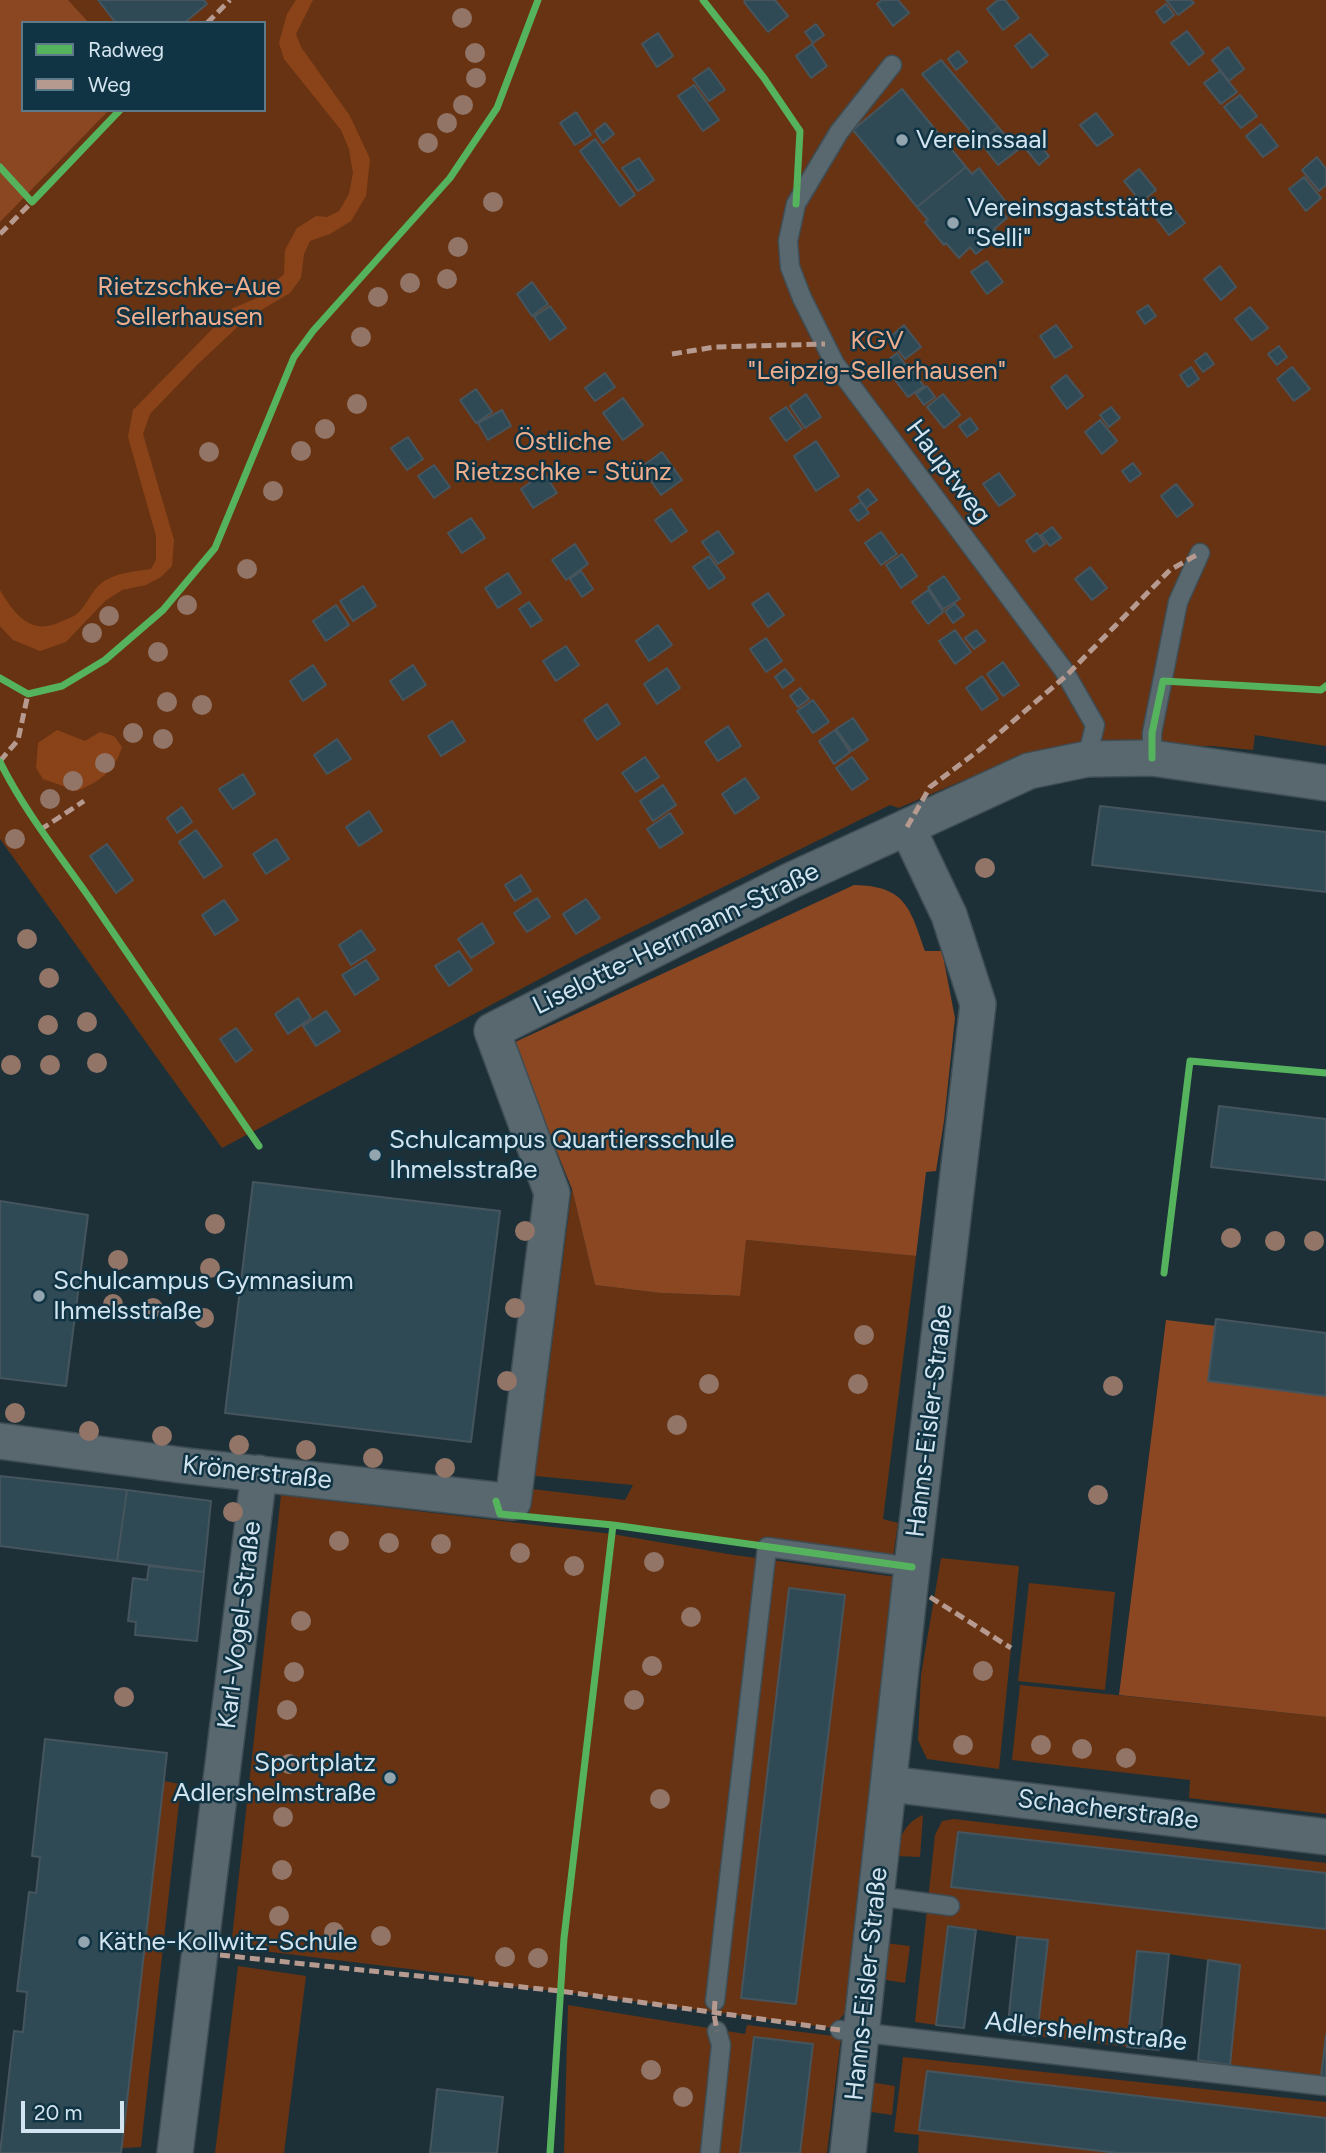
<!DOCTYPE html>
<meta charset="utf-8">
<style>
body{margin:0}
#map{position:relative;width:1326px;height:2153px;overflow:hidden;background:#1d3038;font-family:Figtree,sans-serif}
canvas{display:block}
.legend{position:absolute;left:21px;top:21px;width:245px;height:91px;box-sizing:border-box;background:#113444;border:2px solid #5e7a88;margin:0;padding:9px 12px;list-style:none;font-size:21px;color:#d2e4ef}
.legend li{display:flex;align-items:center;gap:14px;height:35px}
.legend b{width:35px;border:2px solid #5e7a88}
.scale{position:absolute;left:21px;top:2101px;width:103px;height:32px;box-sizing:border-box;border:4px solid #d2e4ef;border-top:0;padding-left:9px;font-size:21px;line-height:24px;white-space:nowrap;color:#d2e4ef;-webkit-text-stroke:5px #113444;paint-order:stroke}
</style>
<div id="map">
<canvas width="1326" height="2153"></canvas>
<ul class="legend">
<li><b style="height:9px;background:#56b35d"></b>Radweg</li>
<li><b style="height:9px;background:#b69a8f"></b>Weg</li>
</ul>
<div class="scale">20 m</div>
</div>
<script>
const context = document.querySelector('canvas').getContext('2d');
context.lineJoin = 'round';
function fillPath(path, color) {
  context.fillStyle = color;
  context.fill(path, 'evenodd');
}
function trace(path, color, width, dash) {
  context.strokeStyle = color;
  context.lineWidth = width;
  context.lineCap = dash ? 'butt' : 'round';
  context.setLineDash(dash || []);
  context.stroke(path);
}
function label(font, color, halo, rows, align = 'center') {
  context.font = font + ' Figtree,sans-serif';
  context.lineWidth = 5;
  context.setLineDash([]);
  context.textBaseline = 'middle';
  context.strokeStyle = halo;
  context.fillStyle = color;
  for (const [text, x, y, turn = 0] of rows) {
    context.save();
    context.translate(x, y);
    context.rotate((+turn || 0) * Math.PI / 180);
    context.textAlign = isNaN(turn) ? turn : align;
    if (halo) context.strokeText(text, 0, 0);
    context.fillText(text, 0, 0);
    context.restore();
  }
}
const green = new Path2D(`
 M0,0h1326v746l-71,-11 -2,15 -41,-4 -134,-1 -63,13 -116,50 -9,-3 -307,151 -361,192 -222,-309zM23,23h241v87h-241z
 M572,1189l23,96 65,8 79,3 7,-56 170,16 -33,263 15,4 -6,41 -279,-39 -84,-10 3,-26 93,11 8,-15 -98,-9z
 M281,1495l331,39 122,21 162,22 -51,436 -13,15 -258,-35 -100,-11v-5l-243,-30zM598,1650l1,1 -37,318 3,-53z
 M941,1558l78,8 -20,203 -72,-10 -9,-19 3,-65z
 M1029,1583l86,9 -10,98 -87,-9z
 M1020,1685l306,32v97l-137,-16 1,-18 -178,-20z
 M163,1781l18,3 -40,363 -19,1z
 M923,1815l-3,42 -24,-1c2,-18 10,-34 27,-41z
 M954,1819l372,44v10l-369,-41 -6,55 375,42v106l-5,42 -91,-12 9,-100 -70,-11 -32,-3 -10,96 -90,-11 11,-95 -100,-16 -12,100 -21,-3 20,-187 7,-14z
 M885,1943l25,3 -5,37 -25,-4z
 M238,1966l68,10 -22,177h-69z
 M568,2005l177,29 2,-9 94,12 -14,116h-263z
 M903,2057l423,45v51h-408l1,-18 -25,-3z
 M869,2082l26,4 -3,29 -27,-4z`);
const forest = new Path2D(`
 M0,0h68l21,23h-66v87h86l-109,112z
 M854,885c51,1 56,22 71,66h17l13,67 -11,103 -8,50 -10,1 -10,84 -170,-16 -6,56 -80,-3 -65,-8 -23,-96 -59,-146z
 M1166,1320l160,19v378l-207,-22z`);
const water = new Path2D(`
 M296,0h17l-17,34 5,13 49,69 20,43 -4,37 -15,25 -21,13 -20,7 -6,13 -3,24 -11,15 -44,26 -48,45 -48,50 -7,20 31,106 -2,26 -11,11 -15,8 -24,5 -17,11 -39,41 -26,9 -27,-11 -13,-14v-36c14,24 31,46 60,32 6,-3 15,-5 19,-10 11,-11 13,-25 29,-33 13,-7 29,-8 43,-10l5,-9v-24l-28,-99 5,-27 100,-102 24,-10 27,-24 1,-24 12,-22 19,-12 11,1 12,-6 10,-17 4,-21 -4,-24 -8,-19 -57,-71 -5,-16 8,-29z
 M57,730l28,11 15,-9 14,4 8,11c-8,25 -22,34 -45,44l-34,-12 -7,-11 2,-25z`);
const building = new Path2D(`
 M98,0h106l3,4 -23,19h-68z
 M746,0h29l13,16 -20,16 -24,-30z
 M882,0h16l11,13 -16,13 -16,-22z
 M998,0h7l14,18 -16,12 -16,-21z
 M1166,0h25l3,3 -16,12z
 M1166,4l8,11 -10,8 -8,-11z
 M816,24l8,11 -11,8 -8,-11z
 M1187,31l17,22 -15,12 -18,-22z
 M658,33l15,23 -16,11 -15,-23z
 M1030,34l18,21 -16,13 -17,-22z
 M812,44l15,22 -16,12 -15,-22z
 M1228,47l16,22 -15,12 -17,-21z
 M958,51l9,11 -11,8 -8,-11z
 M941,60l57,67 -18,15 -58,-68z
 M709,68l16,22 -16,11 -16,-22z
 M1220,71l17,21 -16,12 -17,-21z
 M694,85l25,35 -16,11 -25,-35z
 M902,89l64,78 -49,40 -64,-77z
 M1240,95l17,21 -16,12 -17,-21z
 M576,112l15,23 -16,10 -15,-22z
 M1096,113l17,22 -16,11 -17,-21z
 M605,123l9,11 -11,9 -8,-12z
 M1261,124l17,22 -15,11 -17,-21z
 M998,127l20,23 -20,15 -18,-23z
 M595,139l40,56 -15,11 -40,-55z
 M1035,140l14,16 -10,9 -14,-17z
 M1317,157l9,12v16l-7,6 -17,-21z
 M639,158l15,22 -16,11 -16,-23z
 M966,167l6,7 7,-6 27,34 -7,6 8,10 -13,11 5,6 -23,19 -6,-7 -11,11 -13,-15 -2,2 -19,-23 3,-2 -11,-13z
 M1139,169l17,21 -15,12 -17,-21z
 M1304,177l17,21 -15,13 -17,-22z
 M1168,201l17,22 -16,12 -17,-22z
 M987,261l16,21 -16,12 -16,-22z
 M1220,266l16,21 -15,13 -17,-21z
 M532,282l16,22 -16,12 -15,-22z
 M1148,305l8,11 -11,8 -8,-12z
 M550,306l16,22 -16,12 -16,-23z
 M1250,307l18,21 -16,12 -17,-21z
 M904,325l17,22 -16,12 -16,-21z
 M1056,325l16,22 -17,11 -15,-22z
 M1279,346l8,11 -10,8 -9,-11z
 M897,353l8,11 -10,8 -8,-11z
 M1206,353l8,11 -11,8 -8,-11z
 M907,364l17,22 -16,11 -16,-21z
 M1191,367l8,12 -11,8 -8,-12z
 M1292,367l18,22 -16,12 -17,-22z
 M605,373l10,14 -20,14 -10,-13z
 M1066,375l17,21 -16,13 -16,-22z
 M927,386l8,11 -11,8 -8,-11z
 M476,389l16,23 -16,11 -16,-23z
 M806,394l15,23 -16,11 -15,-22z
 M943,394l17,21 -16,13 -17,-21z
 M623,398l20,27 -20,15 -20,-27z
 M786,407l16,22 -16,12 -16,-23z
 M1111,407l9,11 -11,9 -9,-12z
 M502,410l9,16 -23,14 -10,-17z
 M970,418l8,11 -11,8 -8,-11z
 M1100,420l17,21 -15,13 -17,-22z
 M408,437l15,22 -16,11 -16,-22z
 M816,441l23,35 -23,15 -22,-35z
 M662,452l20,28 -21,15 -20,-28z
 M1133,463l8,11 -11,8 -8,-11z
 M434,465l16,22 -16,11 -16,-22z
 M544,473l13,20 -24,15 -12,-19z
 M999,473l16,22 -16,11 -16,-22z
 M1176,484l17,21 -16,12 -16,-21z
 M868,489l9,11 -11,8 -8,-11z
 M861,502l8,11 -11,8 -8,-11z
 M671,509l16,22 -16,11 -16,-22z
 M471,518l14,20 -23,15 -14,-20z
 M1052,527l9,11 -11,8 -9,-11z
 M718,531l16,22 -16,11 -16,-22z
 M881,532l16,22 -16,11 -16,-22z
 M1037,533l8,11 -11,8 -8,-11z
 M575,544l13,20 -22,16 -14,-20z
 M902,554l15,22 -16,12 -15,-23z
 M709,556l16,22 -16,11 -16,-22z
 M1090,567l17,21 -15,12 -17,-21z
 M581,571l12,18 -11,8 -12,-18z
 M508,573l13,20 -23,15 -13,-20z
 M944,576l16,23 -17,10 -15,-22z
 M363,586l13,20 -23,15 -13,-20z
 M928,590l15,22 -15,12 -16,-22z
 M768,593l16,22 -16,12 -16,-23z
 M529,602l13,18 -11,7 -12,-18z
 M955,604l9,11 -11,8 -8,-12z
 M336,605l13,20 -23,16 -13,-20z
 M658,625l14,20 -23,16 -13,-20z
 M955,630l16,22 -16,12 -16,-23z
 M976,630l9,11 -11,8 -9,-11z
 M766,638l16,23 -16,11 -16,-23z
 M566,646l13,19 -23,16 -13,-20z
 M1003,662l16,23 -16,11 -16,-22z
 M313,665l13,20 -23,16 -13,-20z
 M413,665l13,20 -23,15 -13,-19z
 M667,668l13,20 -23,16 -13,-20z
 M785,669l9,11 -11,8 -8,-11z
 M982,676l16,23 -16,11 -16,-22z
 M800,688l9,11 -11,8 -8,-11z
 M813,700l16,22 -16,11 -16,-22z
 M607,704l13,20 -23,16 -13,-20z
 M853,718l15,22 -16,11 -16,-22z
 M452,721l13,20 -24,15 -13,-20z
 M728,726l13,20 -23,15 -13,-19z
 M835,730l15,22 -16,12 -15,-23z
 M337,739l14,20 -24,15 -13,-19z
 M645,757l14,20 -23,15 -14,-19z
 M852,757l16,22 -16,11 -16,-22z
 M243,774l12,20 -22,15 -14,-20z
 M745,778l14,20 -24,16 -13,-20z
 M663,785l13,20 -23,16 -13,-20z
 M1100,806l226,26v60l-234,-27z
 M182,807l10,15 -15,11 -10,-15z
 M369,811l13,20 -23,15 -13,-19z
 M670,813l13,20 -23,15 -13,-19z
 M196,830l26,36 -18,12 -25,-36z
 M276,839l13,20 -23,15 -13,-20z
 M107,844l26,36 -17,13 -26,-37z
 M521,875l10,16 -16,10 -10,-16z
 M537,898l13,19 -23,15 -13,-19z
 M586,899l14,19 -24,16 -13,-20z
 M224,900l14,20 -23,15 -13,-20z
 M482,923l12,20 -23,15 -13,-19z
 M361,930l14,20 -24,15 -12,-20z
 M459,951l13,19 -23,16 -14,-20z
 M366,960l13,19 -24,16 -13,-20z
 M298,998l13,20 -23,16 -13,-20z
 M326,1011l14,20 -24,15 -13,-20z
 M236,1028l16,22 -16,12 -16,-23z
 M1219,1106l107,13v61l-115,-13z
 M253,1182l247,29 -29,231 -246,-29z
 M0,1201l88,14 -22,171 -66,-8z
 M1216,1319l110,14v63l-118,-15z
 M0,1476l127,14 -10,71 -117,-15z
 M127,1490l84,11 -7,71 -87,-11z
 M149,1566l55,6 -7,69 -62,-6 1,-13 -8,-1 5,-43 14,2z
 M789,1588l56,7 -49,409 -55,-6z
 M45,1739l122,14 -46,400h-121l14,-122 9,1 4,-40 -10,-1 12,-99 7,1 4,-36 -8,-1z
 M958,1832l368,41v56l-375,-42z
 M948,1926l28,4 -12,98 -28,-3z
 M1017,1937l31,3 -11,96 -30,-3z
 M1137,1951l32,3 -10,96 -32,-3z
 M1208,1960l32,5 -10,100 -32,-5z
 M1326,2035v42h-5z
 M754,2037l59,7 -13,109h-60z
 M927,2071l399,47v35h-208l-199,-23z
 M437,2089l66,8 -6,56h-67z`);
const service = new Path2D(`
 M892,65l-53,67 -43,72 -8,37 2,26 12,31 33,66 228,305 32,56 -8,34
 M1152,758v-25l26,-131 22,-49
 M877,1896l73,10
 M715,2001l52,-454 145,20
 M840,2030l486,56
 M710,2153l11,-108 -4,-14`);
const minor = new Path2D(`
 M0,1441l188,25 325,36 39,-309 -60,-162 300,-151 237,-109 58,-12 65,-1 174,25
 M889,1784l437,53
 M175,2153l84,-680
 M848,2153l64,-586 66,-563 -29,-89 -42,-88`);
const quiet = new Path2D(`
 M207,23l23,-23
 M0,234l32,-32
 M672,354l43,-7 110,-3
 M0,761l18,-21 10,-46
 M907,827l23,-40 52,-39 85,-73 103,-105 30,-17
 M40,830l44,-29
 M930,1597l81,51
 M220,1955l340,36 280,39
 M715,2001l-1,13 3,17`);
const cycleway = new Path2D(`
 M703,0l61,78 36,53 -4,73
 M0,167l32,35 88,-92
 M0,678l28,16 34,-8 43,-26 58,-50 52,-62 79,-191 19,-26 137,-153 47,-70 41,-108
 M1152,758v-25l11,-52 158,9 5,-4
 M0,762c25,50 59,92 91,138 56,82 112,164 168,246
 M1164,1273l26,-212 136,12
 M496,1501l4,13 113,11 299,42
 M550,2153l14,-215 49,-413`);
const trees = [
 [462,18],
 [475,53],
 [476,78],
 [463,105],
 [447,123],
 [428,143],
 [493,202],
 [458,247],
 [447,279],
 [410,283],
 [378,297],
 [361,337],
 [357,404],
 [325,429],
 [301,451],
 [209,452],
 [273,491],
 [247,569],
 [187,605],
 [109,616],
 [92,633],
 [158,652],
 [167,702],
 [202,705],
 [133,733],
 [163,739],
 [105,763],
 [73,781],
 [50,799],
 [15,839],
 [985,868],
 [27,939],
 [49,978],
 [87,1022],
 [48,1025],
 [97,1063],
 [11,1065],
 [50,1065],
 [215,1224],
 [525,1231],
 [1231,1238],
 [1275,1241],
 [1314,1241],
 [118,1260],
 [210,1268],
 [113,1304],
 [153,1308],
 [515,1308],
 [204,1318],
 [864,1335],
 [507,1381],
 [709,1384],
 [858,1384],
 [1113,1386],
 [15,1413],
 [677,1425],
 [89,1431],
 [162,1436],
 [239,1445],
 [306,1450],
 [373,1458],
 [445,1468],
 [1098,1495],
 [233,1512],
 [339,1541],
 [389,1543],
 [441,1544],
 [520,1553],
 [654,1562],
 [574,1566],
 [691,1617],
 [301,1621],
 [652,1666],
 [983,1671],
 [294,1672],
 [124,1697],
 [634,1700],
 [287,1710],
 [963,1745],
 [1041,1745],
 [1082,1749],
 [1126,1758],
 [289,1764],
 [660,1799],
 [283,1817],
 [282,1870],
 [279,1916],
 [334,1932],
 [381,1936],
 [505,1957],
 [538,1958],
 [651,2070],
 [683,2097]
];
const markers = [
 [902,140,7,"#93a5af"],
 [953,223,7,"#93a5af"],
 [375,1155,7,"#93a5af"],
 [39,1296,7,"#93a5af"],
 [390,1778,7,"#93a5af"],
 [84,1942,7,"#93a5af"]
];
const poiNames = [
 ["Vereinssaal",916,140],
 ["Vereinsgaststätte",967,208],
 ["\"Selli\"",967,238],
 ["Schulcampus Quartiersschule",389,1140],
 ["Ihmelsstraße",389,1170],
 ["Schulcampus Gymnasium",53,1281],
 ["Ihmelsstraße",53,1311],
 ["Sportplatz",376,1763,"right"],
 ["Adlershelmstraße",376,1793,"right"],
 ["Käthe-Kollwitz-Schule",98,1942]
];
const parkNames = [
 ["Rietzschke-Aue",189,287],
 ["Sellerhausen",189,317],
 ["KGV",877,341],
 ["\"Leipzig-Sellerhausen\"",877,371],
 ["Östliche",563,442],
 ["Rietzschke - Stünz",563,472]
];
const streetNames = [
 ["Hauptweg",948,472,53],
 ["Liselotte-Herrmann-Straße",676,939,-26],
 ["Hanns-Eisler-Straße",930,1421,-83],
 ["Krönerstraße",257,1473,6],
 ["Karl-Vogel-Straße",240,1625,-83],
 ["Schacherstraße",1108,1810,7],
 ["Hanns-Eisler-Straße",867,1984,-84],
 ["Adlershelmstraße",1086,2032,6]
];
fillPath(green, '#683312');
fillPath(forest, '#8b4721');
fillPath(water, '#8a4318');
fillPath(building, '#2f4a55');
trace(building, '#46555d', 2);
trace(service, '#3f4d54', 21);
trace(minor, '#3f4d54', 38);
trace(service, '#59676e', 18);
trace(minor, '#59676e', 35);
trace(quiet, '#b69a8f', 5, [10, 5]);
trace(cycleway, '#56b35d', 7);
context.fillStyle = '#927567';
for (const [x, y] of trees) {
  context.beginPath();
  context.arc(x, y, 10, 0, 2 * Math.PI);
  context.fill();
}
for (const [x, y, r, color] of markers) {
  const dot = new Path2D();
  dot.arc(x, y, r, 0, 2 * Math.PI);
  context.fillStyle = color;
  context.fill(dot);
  trace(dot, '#113444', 2.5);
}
label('26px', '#d2e4ef', '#113444', poiNames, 'left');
label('26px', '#f1ae8d', '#113444', parkNames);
label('26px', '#d2e4ef', '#113444', streetNames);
</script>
